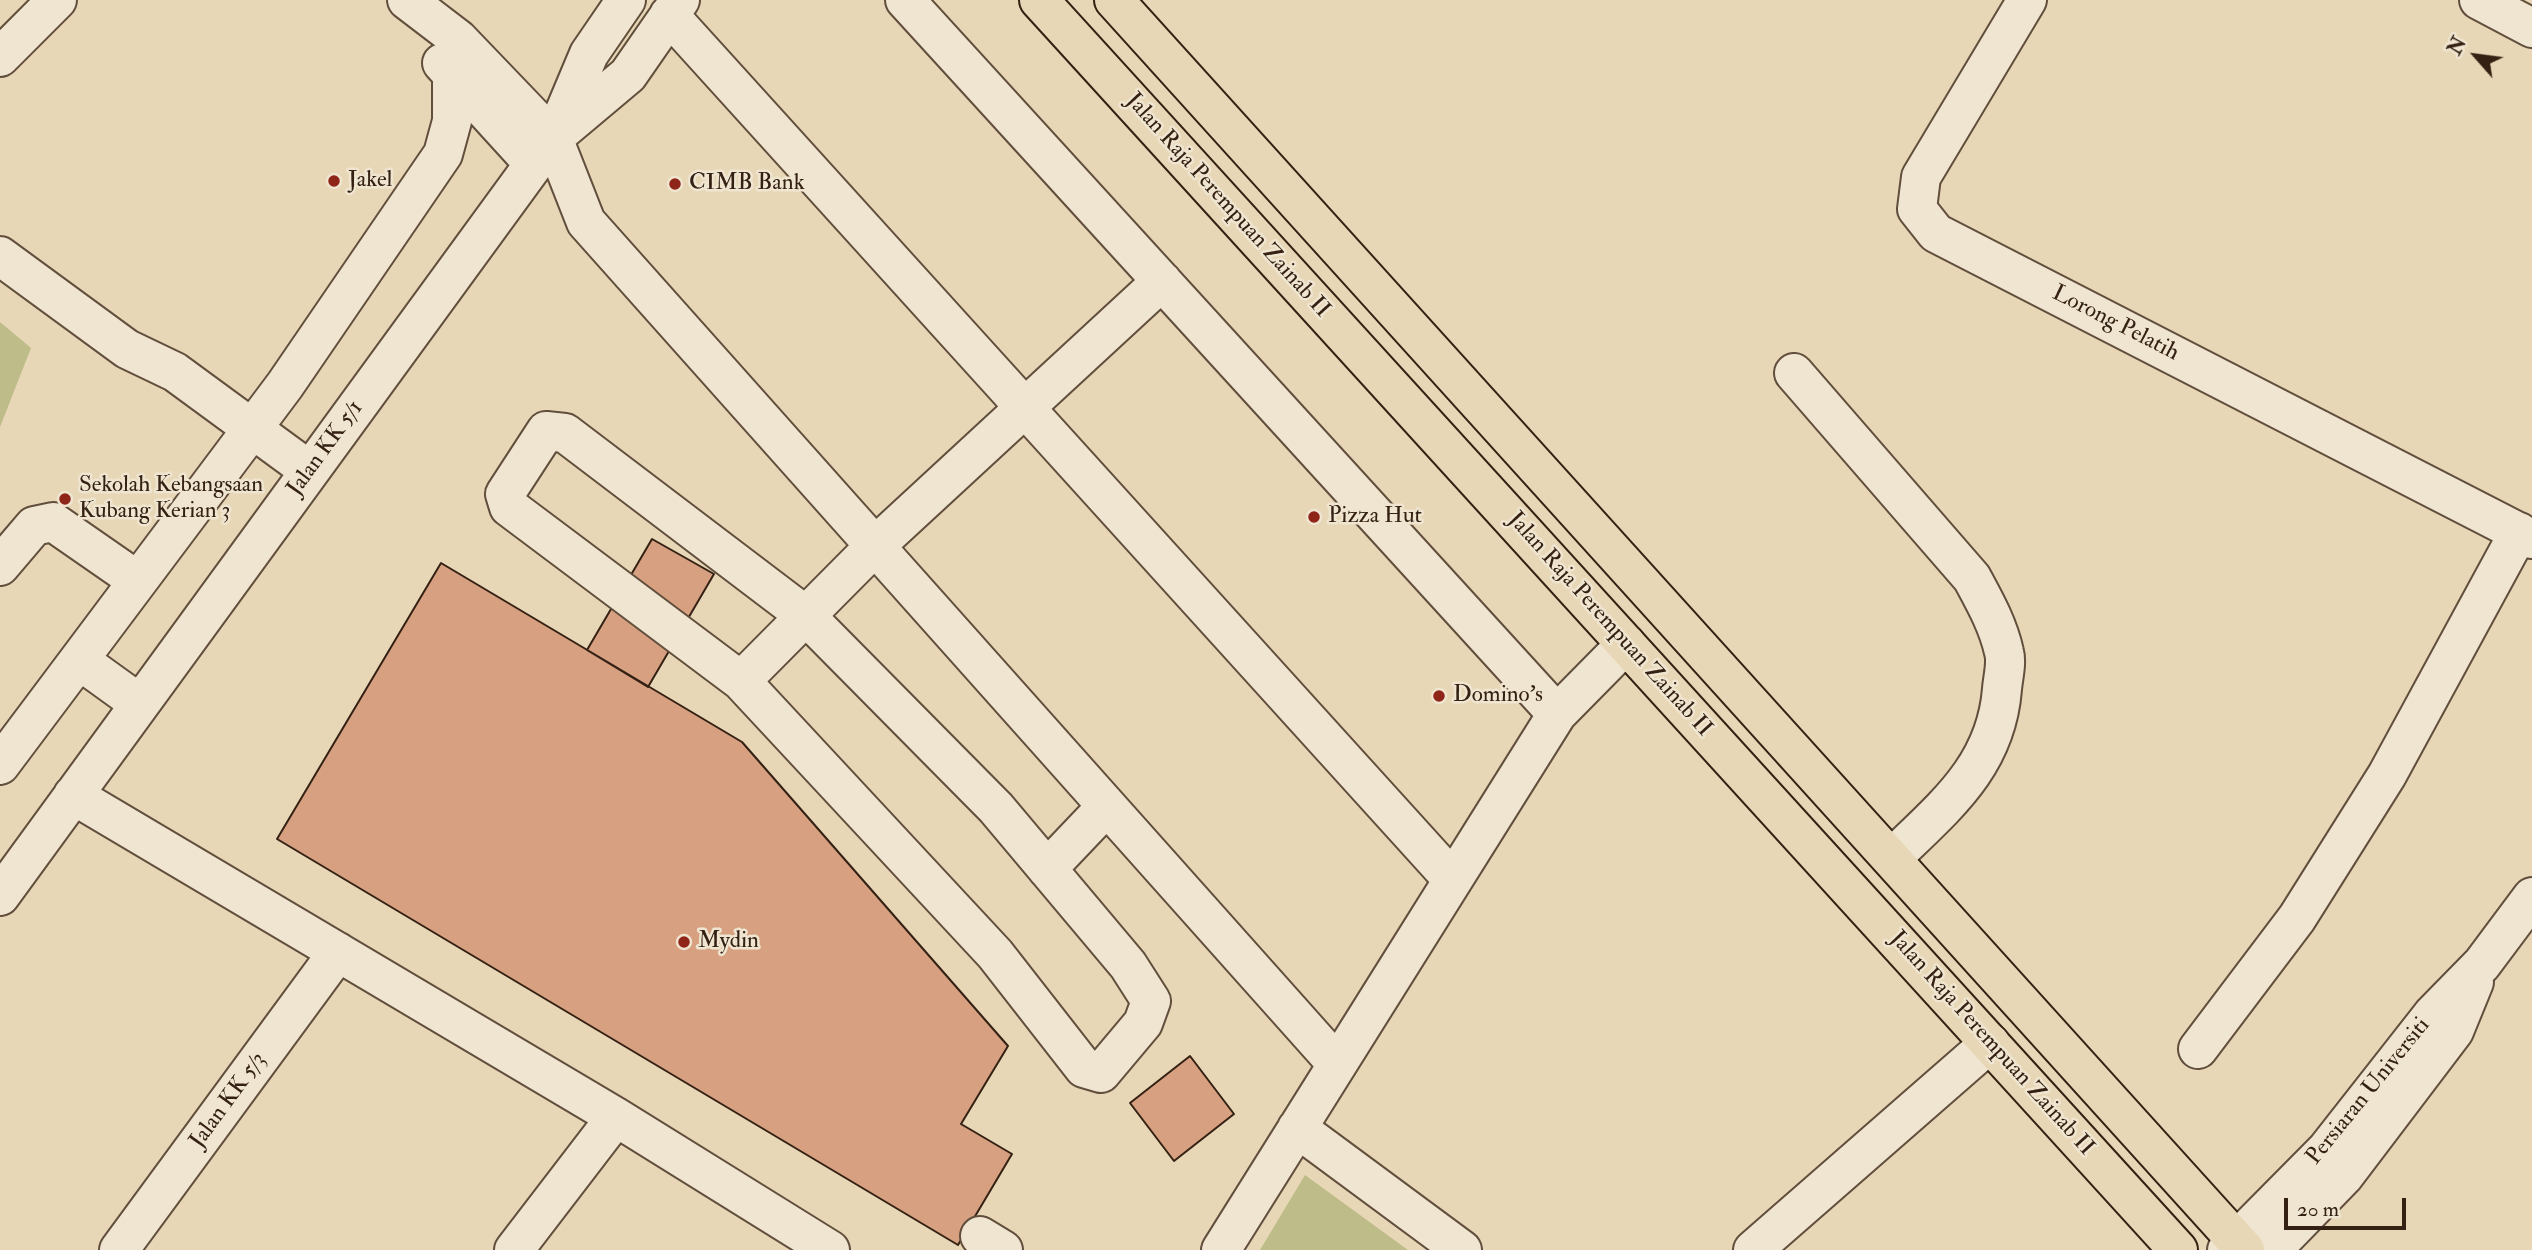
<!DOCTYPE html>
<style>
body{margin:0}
#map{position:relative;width:2532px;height:1250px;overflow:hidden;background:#e7d7b6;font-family:"IM FELL Double Pica",serif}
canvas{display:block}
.north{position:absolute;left:2441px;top:21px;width:70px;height:70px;-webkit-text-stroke:5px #efe5d0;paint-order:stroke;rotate:298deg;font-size:19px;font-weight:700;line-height:28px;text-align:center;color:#342113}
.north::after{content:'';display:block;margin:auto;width:24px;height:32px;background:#342113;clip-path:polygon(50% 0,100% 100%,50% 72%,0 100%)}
.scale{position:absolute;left:2284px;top:1198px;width:122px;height:32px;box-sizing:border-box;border:4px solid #342113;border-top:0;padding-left:9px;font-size:21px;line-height:24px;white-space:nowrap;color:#342113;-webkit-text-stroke:5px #efe5d0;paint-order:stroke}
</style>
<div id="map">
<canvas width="2532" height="1250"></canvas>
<div class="north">N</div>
<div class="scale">20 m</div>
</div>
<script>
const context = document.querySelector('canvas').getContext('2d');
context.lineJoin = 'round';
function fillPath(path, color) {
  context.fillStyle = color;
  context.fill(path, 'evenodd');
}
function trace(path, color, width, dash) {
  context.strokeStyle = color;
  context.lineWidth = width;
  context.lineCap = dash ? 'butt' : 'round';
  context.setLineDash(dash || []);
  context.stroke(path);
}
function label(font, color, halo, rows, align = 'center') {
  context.font = font + ' "IM FELL Double Pica",serif';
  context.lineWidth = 5;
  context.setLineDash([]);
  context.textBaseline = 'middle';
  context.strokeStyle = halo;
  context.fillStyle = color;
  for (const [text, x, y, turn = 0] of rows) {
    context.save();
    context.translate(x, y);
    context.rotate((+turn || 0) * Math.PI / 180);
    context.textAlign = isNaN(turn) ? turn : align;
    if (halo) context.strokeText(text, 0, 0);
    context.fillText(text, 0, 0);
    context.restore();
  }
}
const green = new Path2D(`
 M0,322l31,26 -31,79z
 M1305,1175l103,75h-148z`);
const building = new Path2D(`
 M652,539l62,35 -66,113 -61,-37z
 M441,563l301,179 266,304 -47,78 51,30 -54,91 -681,-406z
 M1190,1056l44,58 -60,47 -44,-58z`);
const minor = new Path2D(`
 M407,0l51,39 95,99 33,84 751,842
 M905,0l652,714
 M2027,0l-106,177 -4,32 19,24 596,306
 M2479,0l53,28
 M669,15l784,865
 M0,57l57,-57
 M442,63l92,101
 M557,130l32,-76 37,-54
 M0,256l127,93 48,23 135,99
 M1794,373l178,205c13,24 26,47 32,74 3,11 -1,25 -2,37 -6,78 -58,118 -110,169
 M546,431l19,2 241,183 190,192 132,157 23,36 -8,22 -42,50 -17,-5 -89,-114 -254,-273 -232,-174 -4,-13z
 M0,566l34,-40 19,-4 85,59
 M79,660l61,44
 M741,681l133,-134 288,-266
 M0,765l285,-380 158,-231 9,-33v-48
 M73,795l543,322 214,133
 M1047,869l59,-62
 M0,896l553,-758 75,-63 52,-75
 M2198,1049l99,-131 90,-143 132,-243
 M1297,1128l165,122
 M980,1236l23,14
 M119,1250l219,-298
 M514,1250l102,-133
 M1221,1250l336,-536 69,-70
 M1753,1250l237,-207
 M2227,1250l100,-101 106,-135 49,-50 50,-67
 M2272,1250l72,-74 110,-145 20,-49`);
const major = new Path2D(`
 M1039,0l1139,1250
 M1114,0l1131,1250`);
const markers = [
 [334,181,7,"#8f2418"],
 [675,184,7,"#8f2418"],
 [65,499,7,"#8f2418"],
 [1314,517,7,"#8f2418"],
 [1439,696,7,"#8f2418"],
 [684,942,7,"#8f2418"]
];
const poiNames = [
 ["Jakel",348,181],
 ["CIMB Bank",689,184],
 ["Sekolah Kebangsaan",79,486],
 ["Kubang Kerian 3",79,512],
 ["Pizza Hut",1328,517],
 ["Domino's",1453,696],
 ["Mydin",698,942]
];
const streetNames = [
 ["Jalan Raja Perempuan Zainab II",1227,206,48],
 ["Lorong Pelatih",2115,324,27],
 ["Jalan KK 5/1",326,449,-54],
 ["Jalan Raja Perempuan Zainab II",1609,625,48],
 ["Jalan Raja Perempuan Zainab II",1991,1044,48],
 ["Persiaran Universiti",2369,1092,-51],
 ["Jalan KK 5/3",229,1101,-54]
];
fillPath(green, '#bebc88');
fillPath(building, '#d6a081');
trace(building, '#342113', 2);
trace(minor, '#614e3c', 42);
trace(major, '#342113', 42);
trace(minor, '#efe5d0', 38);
trace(major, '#e7d7b6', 38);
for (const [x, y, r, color] of markers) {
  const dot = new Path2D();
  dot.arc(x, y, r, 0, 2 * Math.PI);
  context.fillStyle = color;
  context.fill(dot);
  trace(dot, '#efe5d0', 2.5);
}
label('23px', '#342113', '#efe5d0', poiNames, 'left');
label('23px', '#342113', '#efe5d0', streetNames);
</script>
